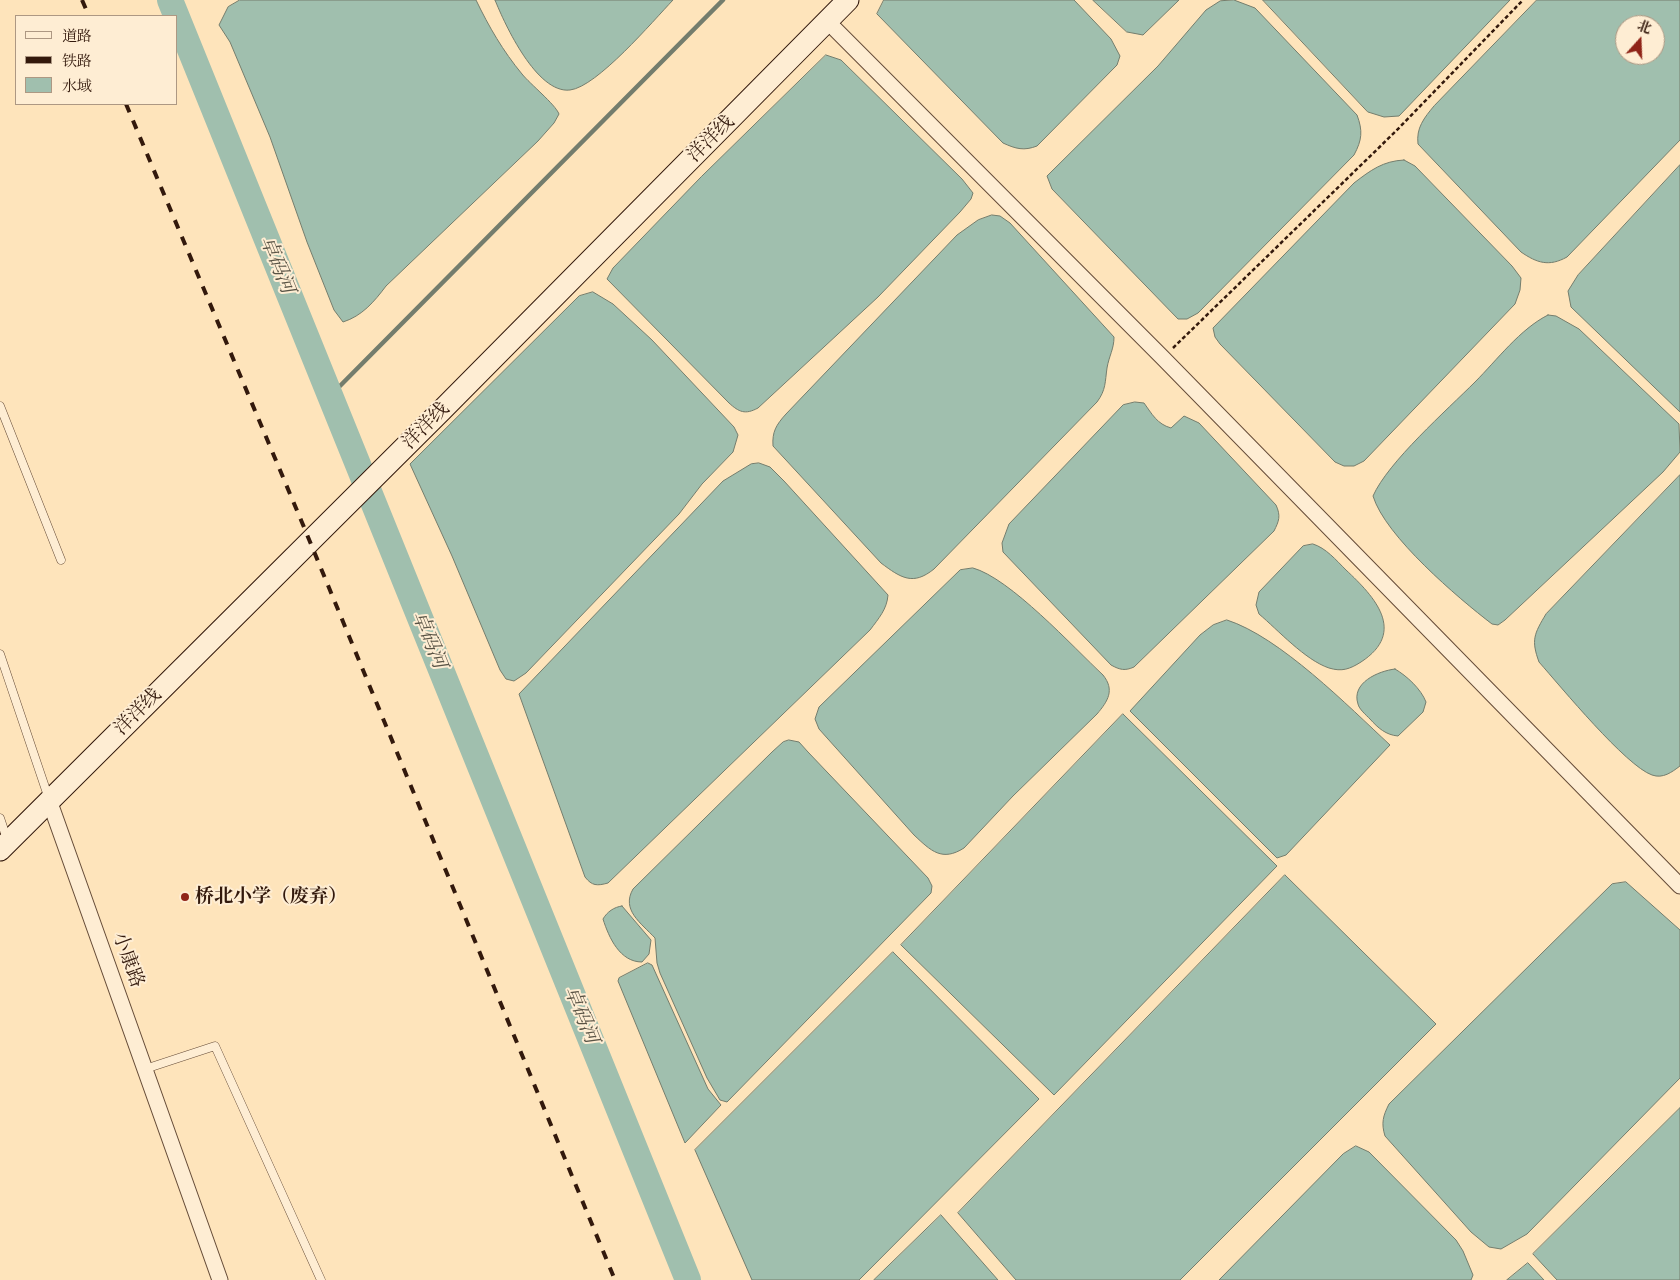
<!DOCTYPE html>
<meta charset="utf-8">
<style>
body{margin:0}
#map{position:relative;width:1680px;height:1280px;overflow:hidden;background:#fee4bb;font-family:"EB Garamond","Noto Serif SC",serif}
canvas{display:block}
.legend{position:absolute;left:15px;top:15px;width:162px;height:90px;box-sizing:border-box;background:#feedd3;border:1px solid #ad9883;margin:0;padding:6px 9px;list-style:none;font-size:15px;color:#33190c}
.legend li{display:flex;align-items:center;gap:10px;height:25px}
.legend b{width:25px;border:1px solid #ad9883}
.north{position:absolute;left:1615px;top:15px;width:50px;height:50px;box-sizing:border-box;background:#feedd3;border:1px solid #ad9883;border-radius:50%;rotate:20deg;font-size:14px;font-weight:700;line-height:20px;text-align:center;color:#33190c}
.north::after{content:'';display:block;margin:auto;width:18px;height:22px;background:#8f2418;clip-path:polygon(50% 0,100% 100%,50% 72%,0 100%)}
</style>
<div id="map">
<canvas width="1680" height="1280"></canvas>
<ul class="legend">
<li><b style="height:6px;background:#feedd3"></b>道路</li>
<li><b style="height:6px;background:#33190c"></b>铁路</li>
<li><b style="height:14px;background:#a0bfae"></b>水域</li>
</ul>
<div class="north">北</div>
</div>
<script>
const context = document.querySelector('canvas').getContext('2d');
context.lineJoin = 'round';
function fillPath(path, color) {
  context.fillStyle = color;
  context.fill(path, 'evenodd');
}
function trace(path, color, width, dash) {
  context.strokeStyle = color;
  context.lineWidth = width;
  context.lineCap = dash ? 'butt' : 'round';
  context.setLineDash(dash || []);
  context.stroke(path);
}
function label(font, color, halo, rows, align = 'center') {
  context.font = font + ' "EB Garamond","Noto Serif SC",serif';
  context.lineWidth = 4;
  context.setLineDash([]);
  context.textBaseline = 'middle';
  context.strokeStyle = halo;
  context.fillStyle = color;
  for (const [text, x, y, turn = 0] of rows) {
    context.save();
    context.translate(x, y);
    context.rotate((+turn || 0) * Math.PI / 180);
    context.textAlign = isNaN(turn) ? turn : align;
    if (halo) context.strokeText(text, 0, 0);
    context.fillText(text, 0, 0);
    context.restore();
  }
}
const water = new Path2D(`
 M240,0h236c13,27 27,51 46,74 8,10 33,30 37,40l-5,9 -16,18 -152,145c-12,16 -24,30 -43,36l-9,-12 -27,-68 -37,-105 -40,-95 -11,-17 9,-18z
 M495,0h178c-20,21 -76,87 -103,90 -33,4 -65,-65 -75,-90z
 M884,0h190l37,39 9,17 -3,9 -80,81c-13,5 -21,3 -34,-3l-126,-129z
 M1093,0h86l-36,35 -16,-3z
 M1234,0l21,8 102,107c6,16 5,25 -3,40l-156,158 -11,6h-9l-126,-130 -5,-13 111,-110 48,-56 14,-9z
 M1263,0h247l-111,116 -15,1 -16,-5z
 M1537,0h143v140l-113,117c-18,10 -30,6 -46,-5l-103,-108c-2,-16 6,-26 16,-38zM1625,25h30v30h-30z
 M826,55l15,5 121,119 11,14 -2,6 -11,13 -82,85 -120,111c-13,7 -19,4 -29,-5l-122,-124 6,-11 88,-91z
 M1404,160l11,6 97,100 9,12 -1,12 -5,14 -151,157 -10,5h-10l-9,-4 -115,-118 -5,-7 -2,-9 141,-145c17,-13 29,-22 50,-23z
 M1680,165v247l-109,-105 -3,-16 10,-16z
 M992,215l8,1 10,7 104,114c0,12 -5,19 -7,31 -2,14 -1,22 -10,34l-163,167c-21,17 -33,9 -53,-6l-108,-117c-1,-14 3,-21 13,-32l171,-179 21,-15z
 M593,292l20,12 39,36 82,87 4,8 -5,17 -31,32 -23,30 -153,159 -12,8 -8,-2 -6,-9 -48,-114 -42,-92 169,-168z
 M1548,315l8,1 23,13 100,95 1,28 -17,20 -158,148 -7,5 -6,-1c-34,-26 -107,-88 -119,-128 15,-34 74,-86 102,-114 22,-22 45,-53 73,-67z
 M1135,402l9,1c8,11 13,21 27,25l13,-12 15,7 77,82c5,11 3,16 -2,26l-140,136c-9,4 -14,3 -23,-2l-108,-113 -1,-9 7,-19 114,-119z
 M759,463l11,4 14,14 104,114c-1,14 -9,23 -18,35l-262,253c-11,3 -16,3 -23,-6l-66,-183 204,-213 28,-17z
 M1680,475v291c-8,6 -17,13 -28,9 -26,-9 -91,-88 -113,-113 -8,-22 -5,-28 7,-48z
 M1313,544c13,4 23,16 33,26 29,27 61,62 15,92 -11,7 -19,10 -32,6 -24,-8 -51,-38 -70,-54l-3,-9 3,-13 44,-46z
 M973,568c37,10 100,79 130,107 12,15 5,26 -6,39l-84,82 -49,52c-22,14 -33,3 -50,-13l-95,-106 -4,-10 4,-12 141,-137z
 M1227,620c53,17 121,86 163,125l-104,110 -9,3 -147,-147 70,-76 13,-10z
 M1395,669c12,7 26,20 31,33l-3,10 -25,24c-12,-1 -20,-8 -28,-17 -4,-4 -11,-10 -12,-15 -7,-21 20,-33 37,-35z
 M1123,714l154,152 -223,229 -153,-150z
 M789,740l10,2 9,10 120,126 4,8 -1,7 -204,209 -7,-2 -13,-22 -47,-105 -3,-10 -2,-25c-14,-15 -34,-28 -22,-49l139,-137 11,-10z
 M1285,875l151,149 -256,256h-164l-58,-67z
 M1626,882l54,48v148l-153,156 -26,15 -12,-2 -18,-15 -86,-96c-4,-13 -2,-20 4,-32l223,-220z
 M622,906l29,34 -2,14 -7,8c-22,0 -33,-24 -39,-43 4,-7 11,-12 19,-13z
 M893,952l146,147 -180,181h-107l-57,-130z
 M648,963l4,2 56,124 13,16 -36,38 -67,-162 1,-3z
 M1680,1108v172h-123l-24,-26z
 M1356,1146l13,6 87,88 7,11 10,24 -2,5h-252l124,-126z
 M941,1215l57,65h-124z
 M1528,1263l16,17h-37z`);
const stream = new Path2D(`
 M330,396l393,-396`);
const river = new Path2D(`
 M170,0l518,1280`);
const path = new Path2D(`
 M1173,348l223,-217 127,-131`);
const service = new Path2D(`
 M0,406l61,154
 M0,654l49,145
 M0,818l7,21
 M145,1069l70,-23 106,234`);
const minor = new Path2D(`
 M827,21l336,337 517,528
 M49,800l171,480`);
const secondary = new Path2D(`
 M0,850l441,-439 407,-411`);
const rail = new Path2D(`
 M82,0l7,16
 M126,104l175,416 314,760`);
const markers = [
 [185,897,5,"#8f2418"]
];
const streetNames = [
 ["洋洋线",711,139,-45],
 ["洋洋线",426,426,-45],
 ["洋洋线",138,712,-45],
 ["小康路",128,960,70]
];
const poiNames = [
 ["桥北小学（废弃）",195,897]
];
const waterNames = [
 ["卓码河",277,265,68],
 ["卓码河",429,640,68],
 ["卓码河",581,1015,68]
];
fillPath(water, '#a0bfae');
trace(water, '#747d6d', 1);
trace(stream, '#747d6d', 4.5);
trace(river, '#a0bfae', 26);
trace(service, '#664c38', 9);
trace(minor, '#664c38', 17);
trace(secondary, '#33190c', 23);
trace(path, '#33190c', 2.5, [4, 2.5]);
trace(service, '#feedd3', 8);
trace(minor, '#feedd3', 15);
trace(secondary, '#feedd3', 21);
trace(rail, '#33190c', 4, [9, 9]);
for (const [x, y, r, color] of markers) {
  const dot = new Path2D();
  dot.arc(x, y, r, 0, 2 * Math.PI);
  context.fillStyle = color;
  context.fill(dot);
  trace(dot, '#feedd3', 2);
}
label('19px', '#33190c', '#feedd3', streetNames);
label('bold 19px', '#33190c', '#feedd3', poiNames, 'left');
label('italic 20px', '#595345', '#feedd3', waterNames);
</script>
